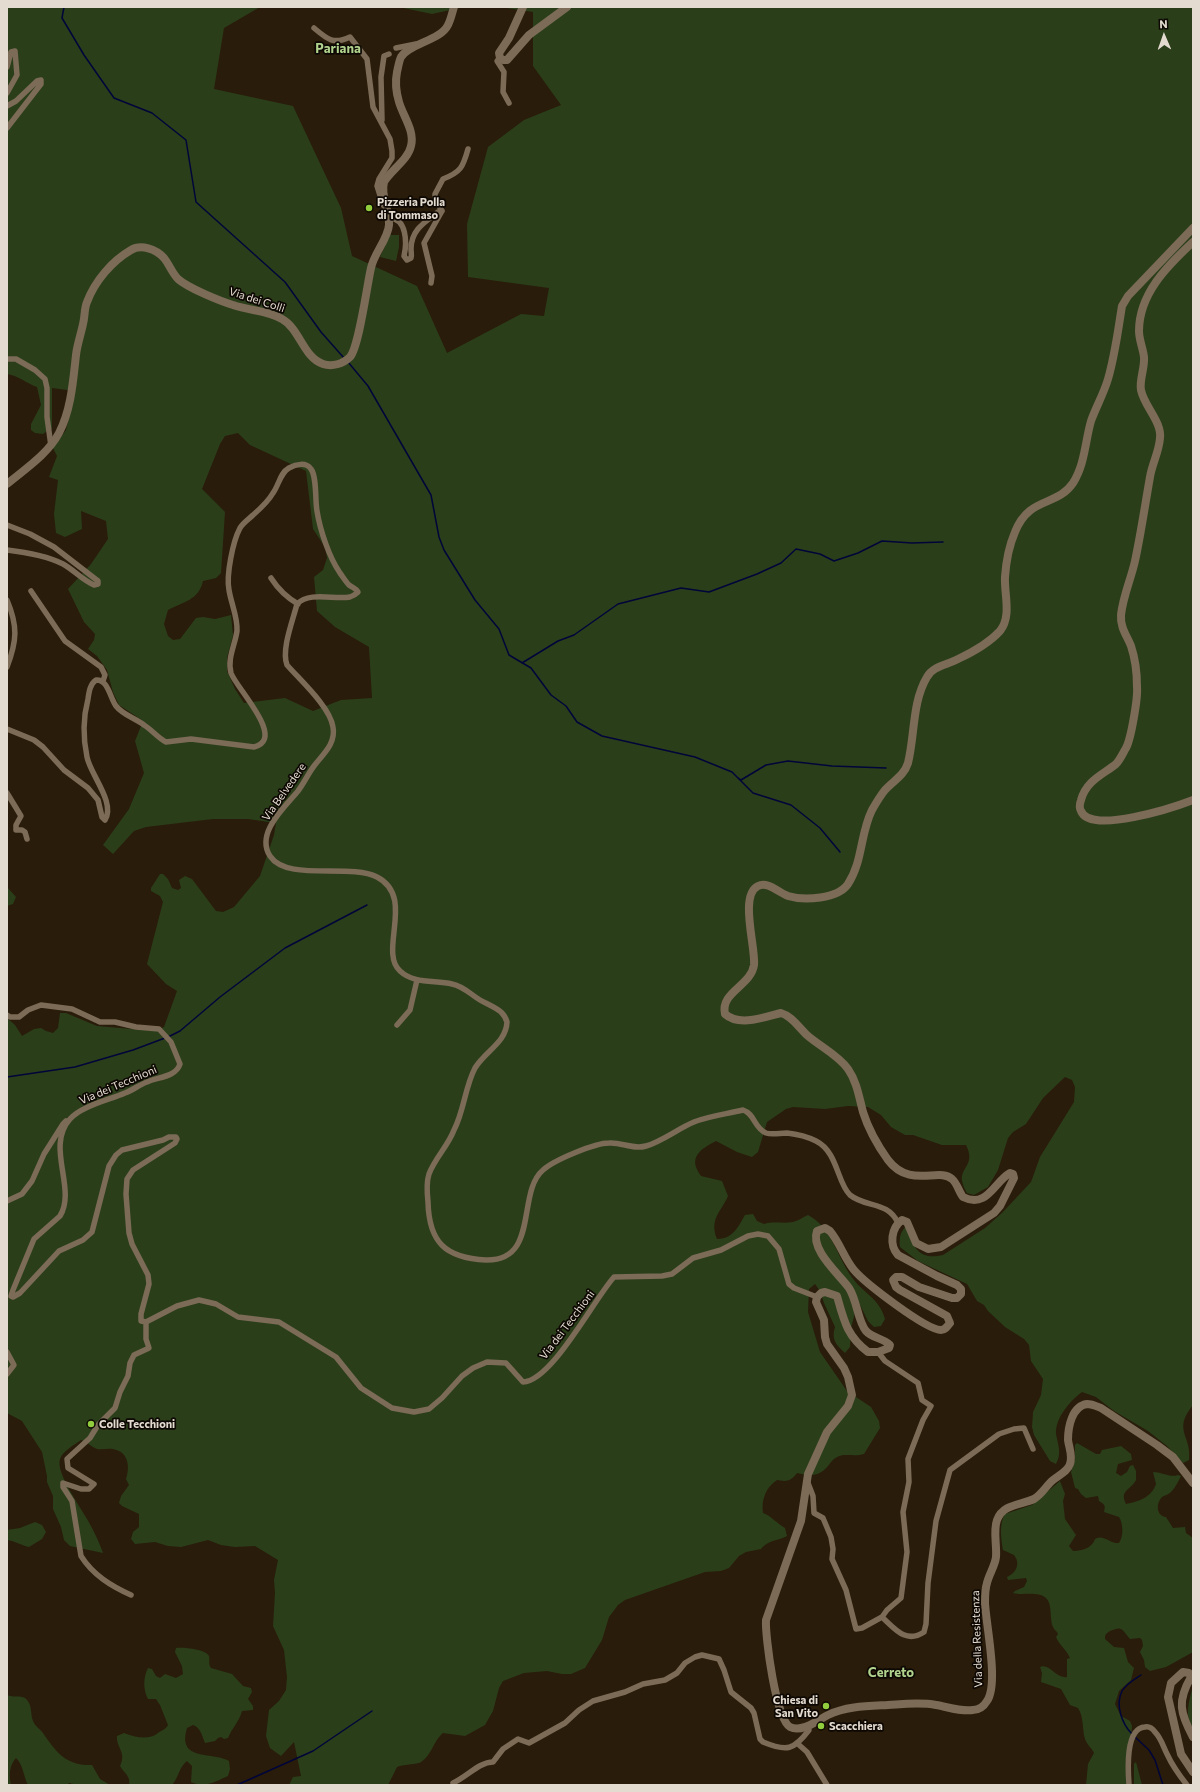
<!DOCTYPE html>
<style>
body{margin:0}
#map{position:relative;width:1200px;height:1792px;overflow:hidden;background:#291c0a;font-family:Commissioner,sans-serif}
canvas{display:block}
.frame{position:absolute;inset:0;border:8px solid #e4dbd0;pointer-events:none}
.north{position:absolute;left:1144px;top:16px;width:40px;height:40px;-webkit-text-stroke:3px #0d0803;paint-order:stroke;rotate:358deg;font-size:11px;font-weight:700;line-height:16px;text-align:center;color:#e4dbd0}
.north::after{content:'';display:block;margin:auto;width:14px;height:18px;background:#e4dbd0;clip-path:polygon(50% 0,100% 100%,50% 72%,0 100%)}
</style>
<div id="map">
<canvas width="1200" height="1792"></canvas>
<div class="frame"></div>
<div class="north">N</div>
</div>
<script>
const context = document.querySelector('canvas').getContext('2d');
context.lineJoin = 'round';
function fillPath(path, color) {
  context.fillStyle = color;
  context.fill(path, 'evenodd');
}
function trace(path, color, width, dash) {
  context.strokeStyle = color;
  context.lineWidth = width;
  context.lineCap = dash ? 'butt' : 'round';
  context.setLineDash(dash || []);
  context.stroke(path);
}
function label(font, color, halo, rows, align = 'center') {
  context.font = font + ' Commissioner,sans-serif';
  context.lineWidth = 3.5;
  context.setLineDash([]);
  context.textBaseline = 'middle';
  context.strokeStyle = halo;
  context.fillStyle = color;
  for (const [text, x, y, turn = 0] of rows) {
    context.save();
    context.translate(x, y);
    context.rotate((+turn || 0) * Math.PI / 180);
    context.textAlign = isNaN(turn) ? turn : align;
    if (halo) context.strokeText(text, 0, 0);
    context.fillText(text, 0, 0);
    context.restore();
  }
}
const green = new Path2D(`
 M7,7h253l-36,21 -10,61 79,17 48,102 11,48 65,30 30,67 74,-39 23,2 5,-28 -81,-11 -1,-53 21,-77 36,-27 37,-15 -28,-39v-54l-33,-5h693v1398c-21,26 -1,30 -4,55l-6,3 -16,-17 -19,-15 -34,-20 -18,-14 -14,-5c-12,9 -27,26 -26,42 2,11 6,19 0,30l-6,-3 -16,-26 -2,-8 1,-15 8,-17 2,-16 -12,-18 -2,-16 -5,-6 -19,-12 -17,-16 -4,-6 -7,-4 -10,-17 -49,-23 -18,-14c-1,-9 0,-14 6,-21 7,20 12,35 37,29l42,-27 17,-15 29,-31 9,-25 34,-55 1,-15 -3,-7 -7,-3 -22,21 -17,26 -13,8 -5,6 -10,32 -10,17 -14,8 -7,-2c-2,-3 -4,-8 -5,-12 -2,-14 14,-16 4,-36h-24l-29,-10h-8l-14,-8 -10,-12 -13,-8 -20,-1 -23,3 -32,-2 -7,2 -19,13 -9,30 -6,5 -15,-5 -21,-11c-15,8 -29,16 -15,35l21,5 6,15c-7,16 -19,23 -11,43 16,0 21,-12 28,-24l8,-1 4,7 7,3c9,-3 19,0 29,-2 5,-1 10,-5 15,-7 23,12 29,41 43,61 11,17 28,21 34,43l-4,7 -7,1 -6,-6 -10,-20 -7,27 -1,19 -5,6c-9,-8 -14,-14 -10,-26l-11,-24 -4,-12 -5,-7 -6,5 -1,23 12,40 27,39 24,16 8,14 1,7 -16,26c-9,3 -19,-1 -27,3 -4,2 -6,5 -9,9 -9,11 -18,10 -31,7 -6,8 -10,9 -20,7 -11,7 -16,20 -14,33 10,4 13,10 22,15l2,8c-10,5 -19,4 -26,13l-15,3 -7,4 -10,12 -8,3 -16,1 -80,28 -7,5 -9,12 -7,23 -17,28 -14,6h-9l-15,-3 -23,2 -21,8 -4,7 -6,23 -8,14 -20,11 -22,-3c-10,8 -12,25 -24,30 -7,2 -15,1 -22,4l-9,18h-99l4,-8 8,-1 -7,-34 -13,14 -11,-8 -4,-12 3,-26 10,-9 7,-11 1,-13 -3,-27 -11,-24 2,-33 -1,-13 4,-20 -23,-14 -20,1 -14,-2 -13,-5 -27,7 -13,-1 -13,-4 -20,2 -4,-5 2,-7 6,-5v-13l-17,-8 -3,-3 2,-7 8,-11 -3,-6c4,-12 3,-27 -13,-30 -5,-1 -11,1 -16,0 -6,-2 -9,-7 -16,-9 -7,5 -18,11 -21,19 -5,15 25,54 32,69 4,8 8,16 11,25l-33,-7 -6,-6 -3,-13 -8,-18v-13l-6,-14v-6l-5,-24 -20,-31 -15,-8v-395l8,7 7,11 12,-7 7,-1 5,3 7,2 5,-5 2,-15h6l31,13 58,5 9,-4 13,-36 -11,-7 -19,-20 16,-62 -3,-6 -9,-5v-3l9,-14h3l5,5 4,9 6,2 3,-2 -2,-8 6,-4 7,3 24,32 7,1 11,-5 26,-31 14,-41 2,-12 -28,-4h-35l-67,8 -12,4 -21,23 -10,-9 26,-36 15,-36 -9,-32 6,-15 1,-6 -23,-15 -6,-13 -6,-22 -10,-14 -9,-7 6,-9 1,-6 -11,-12 -16,-33 23,-25 17,-25 -2,-18 -25,-10 1,18 -17,8 -9,-4 -2,-19 4,-34 -9,-3 8,-21 -4,-8 13,-18 9,-39 -23,-3v41l-5,2 -4,3 -8,-1 -4,-3v-6l10,-19 -4,-18c-11,-4 -18,-11 -30,-13zM238,433l12,12 56,26 7,58 12,18 2,11 -4,12 -9,7 3,34 18,16 34,20 3,51 -31,2 -28,11 -28,-13 -41,5 -9,-14 -8,-18v-13l6,-23 -2,-20 -16,4 -12,-2 -7,1 -16,21 -7,1 -5,-4 -4,-12 4,-14c15,-8 31,-10 35,-29l13,-3 5,-5 4,-61 -23,-23 18,-45 5,-8z
 M399,7h65l-32,7z
 M390,235h9v12l-3,14 -16,-4z
 M7,887l9,10 -3,7 -6,2z
 M1077,1443l19,11h4l2,-4 19,-4 10,8 1,6 -14,4 -2,9 5,3 6,-4 3,-6 3,-1 3,6v9c-5,10 -17,10 -10,24 12,-2 26,-7 30,-20l-3,-12c9,0 17,6 25,3l3,1c-3,6 -6,12 -10,16 -3,3 -6,3 -9,5 -6,6 -6,19 4,20l7,11 12,-1 1,6 7,5v114l-27,15 -16,4 -5,-4 -1,-7 -4,-8 3,-6 -1,-6 -2,-2 -10,1c-8,-9 -7,-14 -20,-8 -4,3 -5,3 -5,8l9,8 10,1 4,14 6,6 -3,12 -12,11 -4,13 6,12 9,5 2,5 -5,59h-41l2,-21 6,-11c-2,-5 -7,-8 -9,-14 -3,-10 -1,-22 -7,-31l-8,-3 -9,-16 -20,-7 1,-9 -2,-6c10,-4 16,12 27,10v-18l3,-1c-3,-8 -11,-13 -14,-21l2,-3c-1,-3 -4,-4 -5,-7 -5,-12 3,-32 -18,-33 -7,-1 -14,1 -22,-1l2,-2 9,-4 3,-6 -1,-3 -18,2 -1,-3c9,-4 14,-13 7,-22l-11,-5c-2,-10 -4,-27 2,-36l27,-9 28,-24 5,13 -2,7 2,18 11,16 -7,11 4,5c7,0 16,-2 20,-8 3,-4 0,-3 4,-5 7,-3 14,6 22,5 5,-7 4,-20 0,-26l-15,-5c1,-6 2,-7 -5,-11l-1,-5 -12,2 -5,-4 -3,-5 -3,-1 -4,-16 4,-12v-15z
 M35,1522l7,3 4,7 -4,7 -13,8c-8,-2 -14,-6 -22,-7v-10l13,-2z
 M176,1648c6,-1 30,1 33,8 1,5 -1,8 2,12l21,6 11,12 8,2 1,4 -4,7 5,7v4l-11,1c-3,11 -10,17 -14,27l-4,1 -3,-2 -3,1 -3,3 -10,2c-3,-7 -4,-15 -12,-18l-6,3c-10,34 24,23 42,33l1,8 -2,7c-13,6 -23,12 -37,6l1,-16 -5,-5c-8,6 -8,16 -15,24h-43c2,-9 -5,-12 -9,-19 7,-14 -4,-18 -3,-30l7,-3c11,4 24,8 34,0 4,-3 7,-3 10,-8l-8,-20 -4,-6h-8c-5,-9 -5,-21 0,-31l4,1 4,7 4,2 5,-4 11,4 7,-4 -1,-8 -7,-14z
 M1193,1686v40h-1c-8,-9 -2,-29 1,-40z
 M7,1695c6,3 13,0 18,3 8,6 5,16 8,23 2,5 7,8 10,12 13,19 23,33 49,32l8,14 10,6h-32l-9,-2 -2,2h-39c-5,-9 -4,-19 -12,-27 -7,8 -7,17 -5,27h-4z
 M1136,1762l6,23h-8v-21z`);
const stream = new Path2D(`
 M64,7l-2,11 22,37 30,43 38,15 34,27 10,62 89,80 36,50 23,26
 M348,362l20,24 63,109 8,42 5,13 31,50 24,29 10,26 22,13 20,27 15,11 11,16 25,14 93,21 37,15 21,21 38,12 29,23 20,24
 M522,663l36,-22 16,-6 44,-31 63,-16 28,4 48,-18 24,-11 15,-14 24,5 14,7 24,-8 24,-12 30,2 31,-1
 M737,777l4,3 25,-15 22,-4 44,5 54,2
 M168,1037l12,-6 40,-34 65,-49 82,-43
 M7,1077l68,-10 58,-17 32,-12
 M1132,1734c-10,-10 -17,-29 -10,-43 4,-7 13,-12 19,-16
 M1135,1737l14,13 6,10 8,25
 M237,1785l76,-34 59,-40`);
const street = new Path2D(`
 M314,28c13,11 19,17 36,9l17,22 6,48 17,32 2,12v7l-13,21 -2,7 6,19
 M396,48l20,-4
 M500,58l-3,3 7,11 -1,20 6,11
 M7,67l4,-15 4,-1 2,24 -10,18
 M7,106l9,-5 21,-20 4,-1v4l-34,44
 M382,120l-1,-43 3,-21 5,-2
 M442,211l-7,-12v-5l8,-15c18,-7 20,-12 25,-30
 M389,218c18,0 18,25 15,38l3,4 4,-2c1,-3 0,-6 0,-9 0,-19 14,-27 27,-37l4,-1
 M431,283l1,-7 -8,-33 18,-32
 M7,359h9l19,11 10,9 2,9v29l4,29
 M7,525l23,9 24,13 44,34v3l-4,1c-12,-5 -20,-15 -31,-21 -16,-8 -39,-12 -56,-14
 M271,578c7,11 15,19 27,26
 M31,591l34,50 36,26 4,8 -2,6
 M7,600c11,26 10,41 0,67
 M7,729l27,11 9,7 21,23 24,18 10,12 4,17 3,3c11,-17 -15,-46 -18,-63 -4,-19 -4,-39 1,-58 1,-7 2,-15 8,-19 12,-1 14,18 20,26 7,9 19,12 28,19 8,5 14,13 22,17l25,-3 63,8c33,-8 -18,-59 -23,-74 -4,-14 4,-28 6,-42 1,-13 -6,-28 -8,-41 -3,-15 4,-49 11,-62 3,-5 9,-9 13,-13 8,-7 15,-13 20,-22 6,-8 7,-20 16,-25 7,-4 17,-6 22,1 6,8 4,32 6,42 3,19 12,46 23,62 3,4 6,9 9,12 4,3 7,3 9,7 -2,2 -5,4 -8,5 -16,3 -40,-6 -53,7 -4,16 -16,46 -10,61 14,16 43,42 46,62 3,17 -10,27 -19,39 -6,8 -10,17 -16,25 -13,16 -43,42 -28,65 17,26 79,7 107,21 39,20 1,74 23,94 14,13 34,9 52,13 11,2 18,10 28,16 7,4 15,7 21,12 3,3 5,6 6,10 -1,21 -22,29 -32,46 -10,19 -11,43 -21,62 -6,16 -19,28 -25,44 -3,9 -2,19 -1,28 1,40 17,56 58,58 54,1 30,-67 57,-90 11,-10 52,-27 66,-27 13,-1 24,7 37,3 15,-4 33,-18 48,-24 15,-6 33,-8 49,-12 12,4 11,18 23,23 6,2 14,0 21,0 9,1 21,4 29,8 22,11 21,42 34,54 16,13 38,6 48,28
 M7,793l14,23 -5,9v5h6l3,2 2,7
 M7,1015l3,2h9l9,-7 13,-5 31,4 28,13h15l21,5 23,2 12,13 9,22c-4,13 -22,13 -33,18 -8,3 -14,8 -22,11 -16,7 -44,13 -55,26 -25,28 7,69 -10,97l-26,23 -21,51 -2,6 2,1 7,-4 39,-42 24,-11 9,-8 17,-66 7,-11 6,-5 41,-10 6,-3h7l1,2 -2,4 -42,27 -6,9 -1,15 3,39 3,11 16,31 1,9 -8,30v7l5,1 31,-16 22,-6 17,4 22,13 41,5 57,35 25,31 31,20 22,4 15,-3 13,-11 20,-22 11,-8 14,-6 19,1 17,19c29,-1 71,-83 91,-105l48,-1 10,-2 21,-16 28,-8 27,-14 10,-2 10,2 11,13 10,35 5,4 23,9
 M397,1025l13,-15 7,-30
 M7,1201l15,-7 10,-13 12,-27 19,-30 3,-3
 M7,1352l7,13 -7,9
 M878,1352l7,9 33,22 4,17 9,6 -8,14 -15,39 1,23 -6,30 4,40 -6,46 -14,12 -5,7
 M808,1483l5,13 1,17 9,5 8,19 2,12 -1,10 14,31 10,39 6,-1 20,-11c13,12 24,27 42,15l2,-8 2,-41 8,-62 14,-51 49,-36 15,-5 10,-1 9,21
 M131,1595c-20,-9 -38,-20 -50,-39l-9,-55 -9,-14v-4l18,6h8l5,-5 -26,-16 -1,-9 23,-21 8,-13 17,-17 5,-16 8,-16 2,-13 4,-8 15,-7 -3,-9v-17
 M798,1744l9,8 20,33
 M453,1783c14,-6 26,-21 40,-21l10,-13 15,-10 11,4 36,-20 14,-13 14,-9 32,-9 18,-8 22,-4 12,-7 8,-10 10,-6 7,-2 17,4 5,11 7,22 20,16 3,5 6,26 3,3c24,10 31,8 46,-12l-1,-5
 M1129,1785c-1,-14 -4,-57 16,-58 4,-1 7,1 10,5 6,6 8,14 12,22 5,11 12,21 20,31`);
const secondary = new Path2D(`
 M523,7l-14,31 -10,15 1,5 3,2h4l22,-25 38,-28
 M1193,228l-65,68 -6,10c-4,24 -7,49 -14,73 -4,14 -12,28 -17,42 -6,21 -6,43 -18,62 -16,24 -44,13 -58,49 -6,14 -9,30 -10,45 -1,17 7,39 -5,54 -11,12 -27,21 -42,28 -11,6 -25,7 -31,18 -15,25 -12,58 -19,86 -4,13 -15,18 -23,27 -5,6 -9,13 -13,20 -12,24 -9,51 -24,74 -10,15 -44,17 -60,12 -9,-3 -20,-15 -30,-10 -19,9 -2,62 -4,79 -3,21 -34,27 -29,49 14,13 40,3 56,-1 11,3 19,16 27,23 13,11 30,19 40,33 9,13 11,28 15,43 5,16 15,34 25,48 22,29 51,7 64,19 5,4 7,13 11,18 24,12 31,-15 47,-24l3,1 1,4 -14,28 -6,7 -53,34 -13,2 -12,-6 -9,-21 -5,-2c-11,8 -13,25 -4,35l39,21 20,9 4,4v5l-4,4h-5l-33,-11 -17,-10h-6l-3,3 3,7 4,3 47,26 3,7c-3,4 -5,7 -9,7 -15,0 -76,-47 -87,-60 -10,-12 -14,-27 -24,-39l-5,-3 -8,3c-7,19 22,43 32,57 8,12 9,34 17,43 6,7 17,7 24,14l-1,3 -11,4h-10c-21,-16 -24,-31 -31,-56l-12,-4 -4,1 -4,4 -1,5 8,18 1,17 2,7 17,24 4,9 4,18 -4,11 -21,26 -19,42 -7,47 -35,99c-1,16 10,100 24,107 12,6 28,-7 38,-12 18,-9 40,-9 60,-10 16,-1 32,-3 48,0 12,2 25,7 37,5 6,0 11,-4 14,-9 12,-17 -1,-76 -2,-98 0,-6 0,-14 2,-20 2,-9 8,-17 9,-26 1,-12 -3,-26 1,-37 6,-16 24,-15 37,-21 8,-5 12,-13 19,-19 6,-5 15,-9 17,-16 3,-8 -1,-16 -2,-24 0,-13 4,-34 19,-36 5,0 9,2 14,4l56,37 16,12 20,26
 M1193,242c-26,24 -54,52 -54,89 0,9 4,17 5,26 1,11 -5,23 -3,33 3,16 21,32 19,48 -1,14 -8,26 -10,39 -5,28 -9,56 -15,84 -4,18 -12,35 -14,54 -1,12 6,21 10,31 4,12 6,28 6,41 1,11 -6,52 -11,61 -3,5 -6,12 -10,16 -14,11 -30,17 -35,36 -1,3 -2,8 0,11 9,24 94,-4 112,-11
 M7,484c18,-15 41,-30 52,-51 12,-23 14,-51 17,-78 1,-10 5,-21 7,-31 2,-7 1,-15 4,-22 8,-21 25,-41 44,-52 10,-6 25,-1 33,8 5,6 8,15 14,21 10,9 42,22 55,26 17,6 34,5 49,14 18,10 21,38 41,45 9,3 20,0 27,-7 9,-10 17,-72 21,-89 3,-15 17,-29 18,-43 1,-15 -9,-28 -5,-43 7,-12 24,-22 27,-36 4,-15 -8,-30 -12,-44 -3,-10 -4,-20 -2,-30 1,-4 2,-11 4,-15 9,-14 39,-16 47,-32 3,-6 4,-12 6,-18
 M1193,1737c-13,-24 -16,-36 -2,-60l-2,-4 -6,-1 -12,11 -3,14 13,57 12,18`);
const markers = [
 [369,208,4,"#92cd3e"],
 [91,1424,4,"#92cd3e"],
 [826,1706,4,"#92cd3e"],
 [821,1726,4,"#92cd3e"]
];
const poiNames = [
 ["Pizzeria Polla",377,202],
 ["di Tommaso",377,215],
 ["Colle Tecchioni",99,1424],
 ["Chiesa di",818,1700,"right"],
 ["San Vito",818,1713,"right"],
 ["Scacchiera",829,1726]
];
const streetNames = [
 ["Via dei Colli",257,300,18],
 ["Via Belvedere",284,792,-55],
 ["Via dei Tecchioni",118,1085,-23],
 ["Via dei Tecchioni",567,1325,-53],
 ["Via della Resistenza",977,1639,-92]
];
const quarterNames = [
 ["Pariana",338,49],
 ["Cerreto",891,1673]
];
fillPath(green, '#2b3e1a');
trace(stream, '#000539', 1.5);
trace(street, '#7b6b57', 5.5);
trace(secondary, '#7b6b57', 8);
for (const [x, y, r, color] of markers) {
  const dot = new Path2D();
  dot.arc(x, y, r, 0, 2 * Math.PI);
  context.fillStyle = color;
  context.fill(dot);
  trace(dot, '#0d0803', 1.5);
}
label('bold 11px', '#e4dbd0', '#0d0803', poiNames, 'left');
label('11px', '#e4dbd0', '#0d0803', streetNames);
label('bold 13px', '#b1d38d', '#0d0803', quarterNames);
</script>
